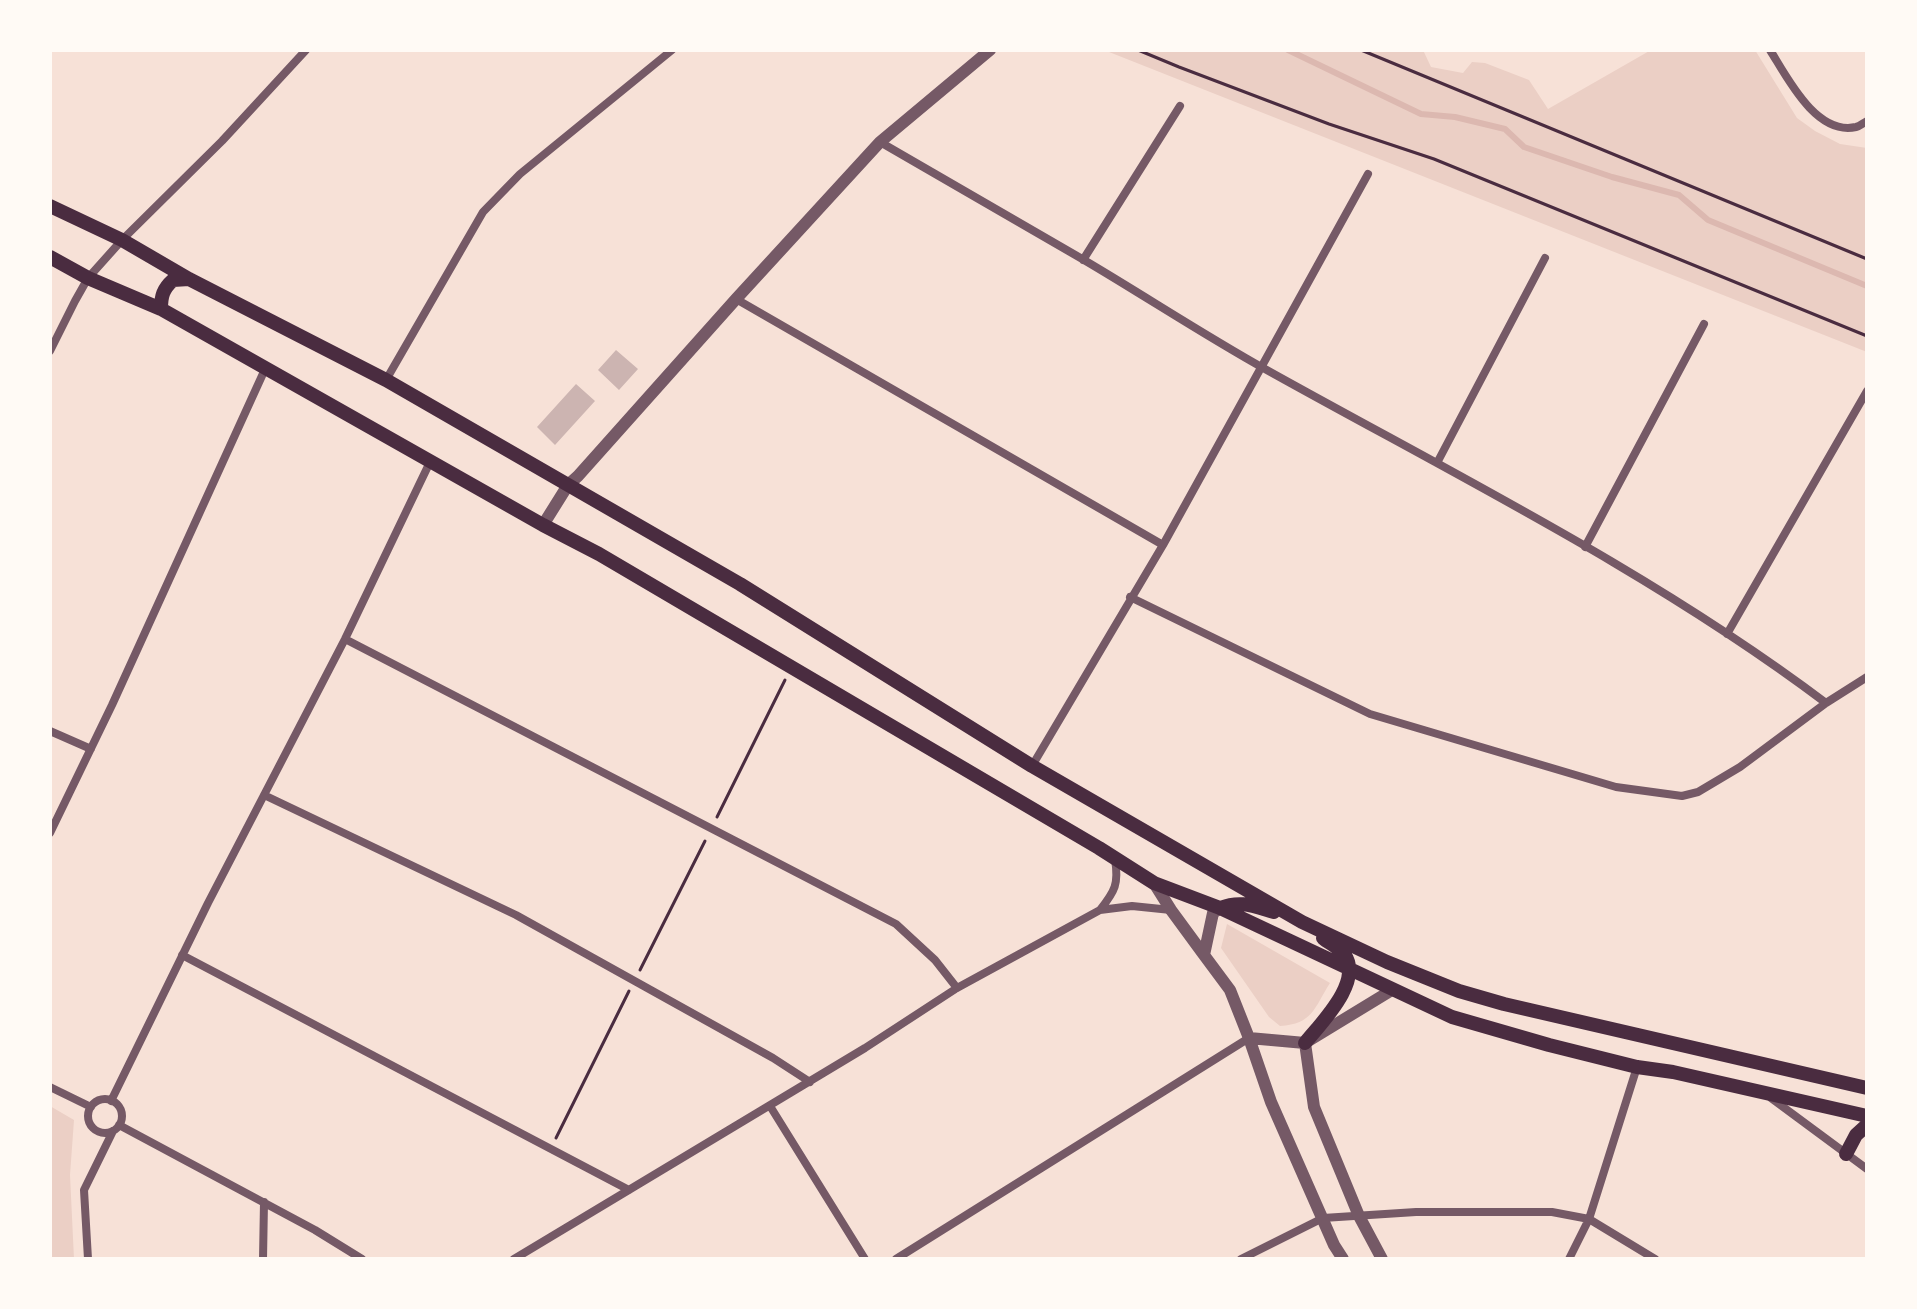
<!DOCTYPE html>
<style>
body{margin:0}
#map{position:relative;width:1917px;height:1309px;overflow:hidden;background:#f7e1d7;font-family:"DejaVu Sans",sans-serif}
canvas{display:block}
.frame{position:absolute;inset:0;border:52px solid #fffaf5;pointer-events:none}
</style>
<div id="map">
<canvas width="1917" height="1309"></canvas>
<div class="frame"></div>
</div>
<script>
const context = document.querySelector('canvas').getContext('2d');
context.lineJoin = 'round';
function fillPath(path, color) {
  context.fillStyle = color;
  context.fill(path, 'evenodd');
}
function trace(path, color, width, dash) {
  context.strokeStyle = color;
  context.lineWidth = width;
  context.lineCap = dash ? 'butt' : 'round';
  context.setLineDash(dash || []);
  context.stroke(path);
}
const green = new Path2D(`
 M1104,50h319l8,17 32,6 9,-11 13,1 44,17 19,29 103,-59h104l42,68 18,13 25,13 27,4v204z
 M1227,924l103,59c-16,25 -17,41 -50,43l-11,-9 -48,-69z
 M50,1106l24,14 -4,55 4,84h-24z`);
const stream = new Path2D(`
 M1288,50l133,64 34,3 50,12 19,18 88,30 67,18 29,25 159,66`);
const building = new Path2D(`
 M616,350l22,19 -19,21 -21,-20z
 M576,384l19,17 -40,44 -18,-18z`);
const path = new Path2D(`
 M1138,50l41,17 150,57 105,35 433,177
 M1361,50l506,209
 M717,817l68,-137
 M640,970l65,-129
 M556,1138l73,-147`);
const minor = new Path2D(`
 M1770,50c17,27 46,86 86,77 4,-1 7,-4 11,-6
 M880,142c68,39 136,78 204,118 61,36 120,75 181,109 190,106 387,203 561,334
 M1083,260l97,-154
 M736,299l427,246
 M50,351l25,-50 13,-23 34,-38 100,-99 84,-91
 M386,380l97,-168 37,-38 152,-124
 M1437,463l108,-205
 M1585,547l119,-223
 M1130,597l240,117 246,73 66,9 16,-4 42,-25 86,-64 41,-26
 M1727,634l140,-243
 M345,639l551,285 39,36 22,28
 M50,731l41,18
 M1032,766l131,-221 205,-371
 M264,795l252,120 257,143 37,24
 M50,833l62,-128 154,-338
 M1115,859c4,25 0,32 -15,51l32,-4 39,4
 M182,955l447,235
 M50,1087l41,20
 M1771,1098l96,71
 M88 1116a17 17 0 1 1 34 0a17 17 0 1 1-34 0Z
 M111,1101l97,-198 137,-264 85,-177
 M770,1106l95,153
 M119,1125l196,105 47,29
 M88,1259l-4,-69 29,-59
 M263,1259l1,-57
 M514,1259l351,-211 92,-60 143,-78
 M896,1259l353,-221
 M1241,1259l82,-41 93,-6h136l37,7 66,40
 M1569,1259l20,-40 48,-152`);
const tertiary = new Path2D(`
 M543,525l25,-40 10,-9 158,-177 144,-157 110,-92
 M1154,883l17,27 33,45
 M1220,908l-7,5 -9,42 26,35 19,48 22,64 63,143 9,14
 M1249,1038l56,5
 M1382,1259l-23,-43 -45,-109 -9,-64 87,-53`);
const secondary = new Path2D(`
 M50,206l72,34 67,39 197,101 354,204 292,182 270,156 85,40 72,29 45,13 363,84
 M50,257l38,21 73,31 382,216 56,29 500,294 55,35 66,25 232,109 97,28 88,22 36,5 194,44
 M161,309c0,-13 2,-20 12,-29l16,-1
 M1220,908c21,-8 33,-2 54,4
 M1305,1043c16,-20 59,-62 39,-89 -5,-6 -15,-11 -21,-16
 M1846,1154l10,-19 11,-10`);
fillPath(green, '#ebcfc5');
trace(stream, '#dcb8b0', 6);
fillPath(building, '#ccb4b1');
trace(path, '#4a2c40', 3);
trace(minor, '#755966', 8);
trace(tertiary, '#755966', 12);
trace(secondary, '#4a2c40', 14);
</script>
